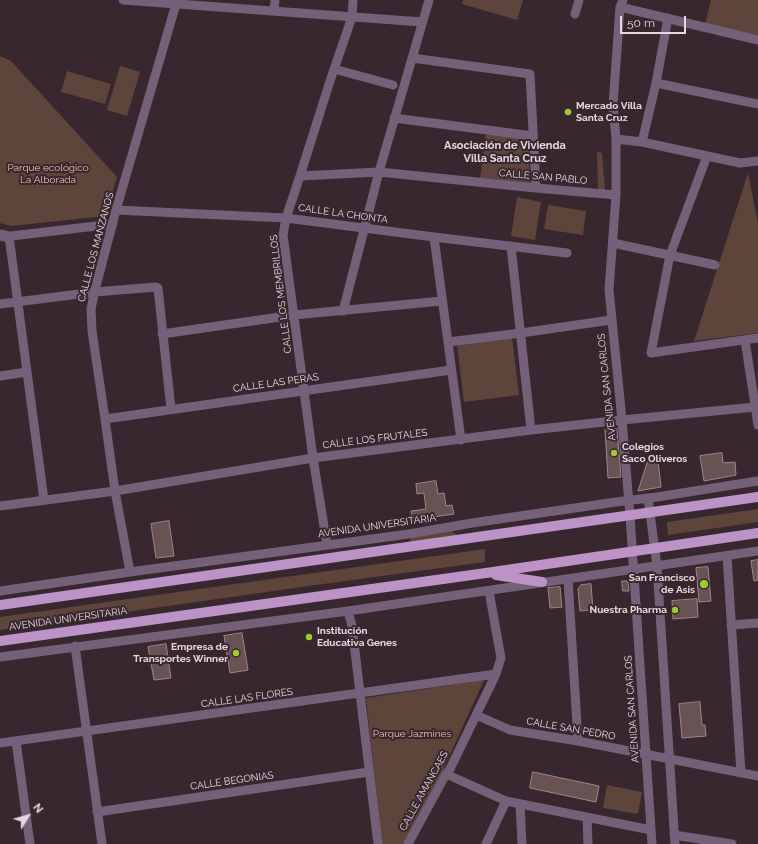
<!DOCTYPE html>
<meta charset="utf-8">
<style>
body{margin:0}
#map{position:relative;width:758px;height:844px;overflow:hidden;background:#38272f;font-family:Raleway,sans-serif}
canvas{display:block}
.north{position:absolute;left:8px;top:796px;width:40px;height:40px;-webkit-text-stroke:3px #38272f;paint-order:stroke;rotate:53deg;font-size:11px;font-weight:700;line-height:16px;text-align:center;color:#e4d9de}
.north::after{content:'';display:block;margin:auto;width:14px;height:18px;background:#e4d9de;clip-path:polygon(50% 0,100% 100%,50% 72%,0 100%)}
.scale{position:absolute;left:620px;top:16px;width:66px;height:18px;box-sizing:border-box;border:2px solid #e4d9de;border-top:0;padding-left:5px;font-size:12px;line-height:14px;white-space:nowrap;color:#e4d9de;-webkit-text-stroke:3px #38272f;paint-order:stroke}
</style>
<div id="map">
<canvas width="758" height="844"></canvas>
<div class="north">N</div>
<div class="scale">50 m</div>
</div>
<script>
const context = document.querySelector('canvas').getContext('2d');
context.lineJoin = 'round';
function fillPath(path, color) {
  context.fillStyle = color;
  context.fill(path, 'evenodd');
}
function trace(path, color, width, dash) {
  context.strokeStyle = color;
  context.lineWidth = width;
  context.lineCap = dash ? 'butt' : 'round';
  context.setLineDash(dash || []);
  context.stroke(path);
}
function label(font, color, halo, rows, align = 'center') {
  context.font = font + ' Raleway,sans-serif';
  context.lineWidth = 4;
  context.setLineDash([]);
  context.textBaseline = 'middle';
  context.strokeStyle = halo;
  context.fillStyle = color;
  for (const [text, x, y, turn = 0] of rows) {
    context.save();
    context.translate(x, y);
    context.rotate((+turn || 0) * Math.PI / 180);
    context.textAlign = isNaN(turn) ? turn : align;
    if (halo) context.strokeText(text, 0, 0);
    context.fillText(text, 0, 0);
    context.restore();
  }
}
const green = new Path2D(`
 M463,0h60l-6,20 -55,-16z
 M711,0h47v35l-53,-10z
 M0,56l11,5 106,116 -12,39 -94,10 -11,-3z
 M120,66l20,6 -13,44 -20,-6z
 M67,71l44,13 -6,20 -44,-12z
 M486,133l42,5 2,45 -50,-5z
 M597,152l5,1 3,37h-7z
 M748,173l10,50v110l-64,8z
 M517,197l24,5 -6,38 -24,-4z
 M548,205l38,6 -3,24 -39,-6z
 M512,337l7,58 -55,7 -7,-58z
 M758,509v13l-90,13 -1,-13z
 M450,529l9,8 -52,8 6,-10z
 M485,549v13l-169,23 -316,45v-13z
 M484,680l-42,92 -39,72h-21l-16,-146z
 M607,785l35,7 -4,22 -35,-6z`);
const building = new Path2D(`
 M617,429l4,48 -13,1 -3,-48z
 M722,453l1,10 12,-1 1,13 -32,6 -4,-25z
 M658,461l3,26 -23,4 9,-28z
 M436,481l2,13 6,-1 2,13 6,-1 2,9 -42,6 -1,-9 15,-2 -2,-16 -7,1 -1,-10z
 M169,521l5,35 -18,2 -5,-34z
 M758,560v20l-4,1 -3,-20z
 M708,567l3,34 -12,1 -3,-34z
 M622,581h6l1,10h-6z
 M591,584l2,26 -13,1 -2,-22 3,-4z
 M560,587l2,20 -12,1 -2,-20z
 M697,599l1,18 -25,2 -1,-18z
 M242,633l6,37 -18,3 -6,-37z
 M166,644l5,34 -17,2 -6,-33z
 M700,702l2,23h3l1,11 -24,2 -3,-34z
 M533,772l66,14 -3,16 -66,-14z`);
const minor = new Path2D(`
 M123,0l299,22
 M623,0l-3,7 -7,98 3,34v56l-7,95 13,130 8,96 22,328
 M620,7l138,33
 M274,11l1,-11
 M575,14l4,-14
 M412,58l118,16 6,114
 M334,69l59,16
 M656,83l102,21
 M394,118l139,18
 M616,139l26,3 98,21 18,-2
 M642,142l14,-59 12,-65
 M707,156l-37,99 -19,98 107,-15
 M300,176l79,-4 157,16 80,7
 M116,210l170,8 148,19 133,16
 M0,234l9,2 35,264
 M3,237l110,-13
 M434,237l27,203
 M613,243l102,22
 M511,246l20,184
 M0,304l95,-12 61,-5 2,1 13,121
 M343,311l36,-139 50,-172
 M162,334l132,-19 148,-14
 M745,340l13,85
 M448,342l73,-9 90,-13
 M0,376l27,-4
 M105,419l346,-49
 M648,498l9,68 18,278
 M0,506l115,-15 198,-33 218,-28 91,-10 133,-13
 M327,545l-14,-87 -30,-223 3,-17 14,-42 30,-95 22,-64 1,-17
 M727,556l14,217
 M130,572l-15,-81 -10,-72 -13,-88 -1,-22 4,-19 21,-80 60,-206
 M568,579l10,162
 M0,591l130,-19 279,-38 63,-11 144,-21 41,-5 101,-16
 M348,611l4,15 26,218
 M731,625l27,-2
 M75,646l27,198
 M0,657l348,-46 410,-60
 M476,715l34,15 68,11 180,35
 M16,741l14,103
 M0,743l496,-69
 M446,774l60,27 145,29
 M520,804l2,40
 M97,812l272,-40
 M587,817l1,27
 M674,835l58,9
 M408,844l38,-70 4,-5 46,-95 5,-16 -12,-67
 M486,844l20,-43`);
const major = new Path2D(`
 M496,575l46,7
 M0,605l758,-108
 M0,641l486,-68 272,-40`);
const markers = [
 [568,112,4,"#9fca2d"],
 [614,453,4,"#9fca2d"],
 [704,584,5,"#9fca2d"],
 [675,610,4,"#9fca2d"],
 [309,637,4,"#9fca2d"],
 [236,653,4,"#9fca2d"]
];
const poiNames = [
 ["Mercado Villa",576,106],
 ["Santa Cruz",576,118],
 ["Colegios",622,447],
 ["Saco Oliveros",622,459],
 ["San Francisco",695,578,"right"],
 ["de Asis",695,590,"right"],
 ["Nuestra Pharma",667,610,"right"],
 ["Institución",317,631],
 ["Educativa Genes",317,643],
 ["Empresa de",228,647,"right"],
 ["Transportes Winner",228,659,"right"]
];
const parkNames = [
 ["Parque ecológico",48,168],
 ["La Alborada",48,180],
 ["Parque Jazmines",412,734]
];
const streetNames = [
 ["CALLE SAN PABLO",543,177,5],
 ["CALLE LA CHONTA",343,214,8],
 ["CALLE LOS MANZANOS",96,247,-75],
 ["CALLE LOS MEMBRILLOS",281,294,-97],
 ["CALLE LAS PERAS",276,383,-8],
 ["AVENIDA SAN CARLOS",607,387,-96],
 ["CALLE LOS FRUTALES",375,439,-7],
 ["AVENIDA UNIVERSITARIA",377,526,-8],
 ["AVENIDA UNIVERSITARIA",68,619,-8],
 ["CALLE LAS FLORES",247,698,-8],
 ["AVENIDA SAN CARLOS",632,709,-94],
 ["CALLE SAN PEDRO",571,729,10],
 ["CALLE BEGONIAS",232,781,-8],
 ["CALLE AMANCAES",424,791,-61]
];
const neighbourhoodNames = [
 ["Asociación de Vivienda",505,146],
 ["Villa Santa Cruz",505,159]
];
fillPath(green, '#5e453b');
fillPath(building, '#685254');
trace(building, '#9e8687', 1);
trace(minor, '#75607a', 9);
trace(major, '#bd92c7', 10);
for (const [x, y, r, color] of markers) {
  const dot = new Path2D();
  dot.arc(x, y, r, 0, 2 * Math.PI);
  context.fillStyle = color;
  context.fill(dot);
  trace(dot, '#38272f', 1.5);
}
label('bold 10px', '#e4d9de', '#38272f', poiNames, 'left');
label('10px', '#f9bfa8', '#38272f', parkNames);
label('10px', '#e4d9de', '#38272f', streetNames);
label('bold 11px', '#e4d9de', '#38272f', neighbourhoodNames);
</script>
